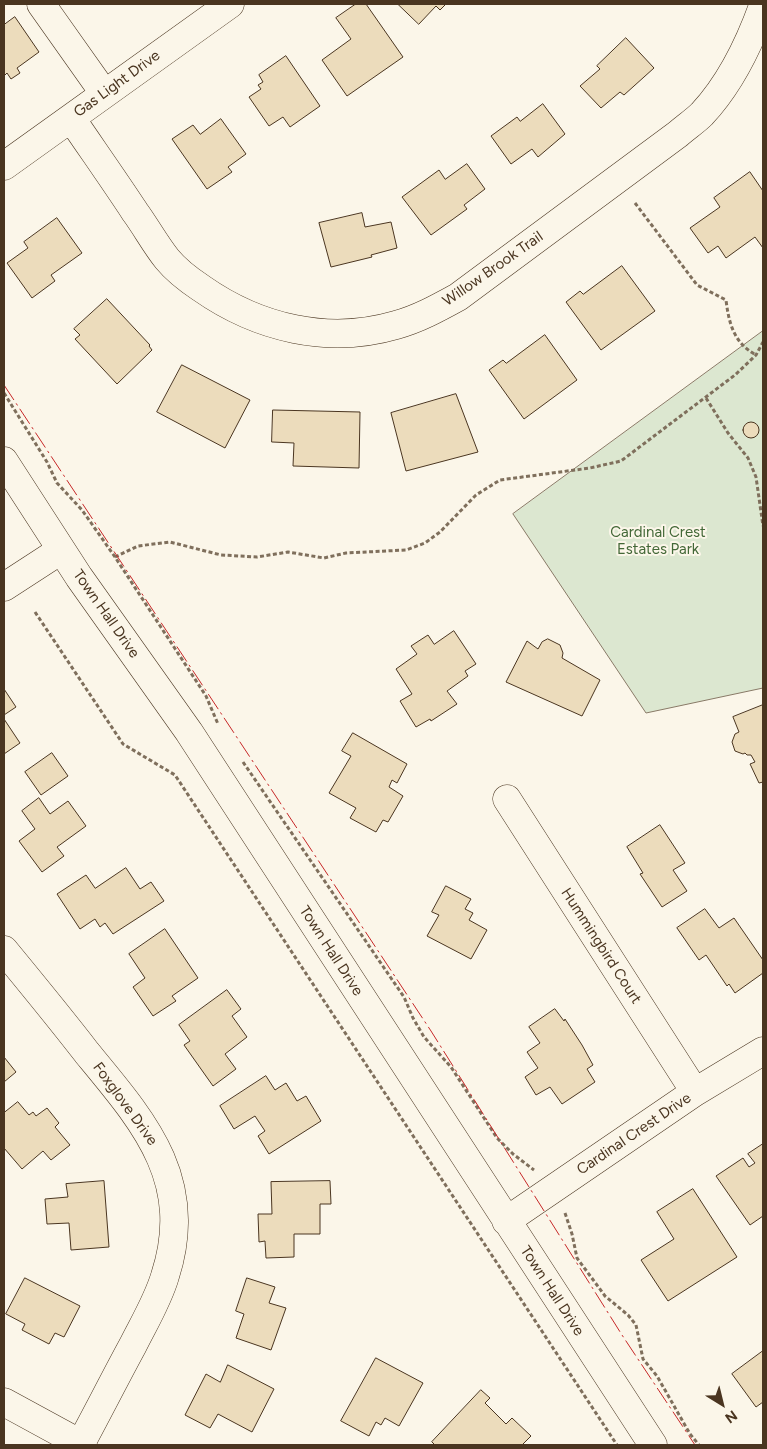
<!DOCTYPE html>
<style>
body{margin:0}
#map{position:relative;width:767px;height:1449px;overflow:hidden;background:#fbf6e9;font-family:Figtree,sans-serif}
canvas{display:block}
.frame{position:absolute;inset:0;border:5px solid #4a3520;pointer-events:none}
.north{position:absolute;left:697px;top:1379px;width:50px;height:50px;-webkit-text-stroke:4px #fbf6e9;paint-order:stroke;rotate:144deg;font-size:14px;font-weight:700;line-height:20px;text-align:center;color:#4a3520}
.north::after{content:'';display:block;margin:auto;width:18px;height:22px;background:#4a3520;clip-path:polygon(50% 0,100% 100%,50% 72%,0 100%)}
</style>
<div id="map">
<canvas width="767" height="1449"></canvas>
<div class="frame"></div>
<div class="north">N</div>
</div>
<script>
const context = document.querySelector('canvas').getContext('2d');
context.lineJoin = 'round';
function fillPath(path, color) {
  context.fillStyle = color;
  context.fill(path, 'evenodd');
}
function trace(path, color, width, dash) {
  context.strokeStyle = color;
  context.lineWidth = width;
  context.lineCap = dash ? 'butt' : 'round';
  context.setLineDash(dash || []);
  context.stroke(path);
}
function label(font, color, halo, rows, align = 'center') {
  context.font = font + ' Figtree,sans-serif';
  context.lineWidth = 4;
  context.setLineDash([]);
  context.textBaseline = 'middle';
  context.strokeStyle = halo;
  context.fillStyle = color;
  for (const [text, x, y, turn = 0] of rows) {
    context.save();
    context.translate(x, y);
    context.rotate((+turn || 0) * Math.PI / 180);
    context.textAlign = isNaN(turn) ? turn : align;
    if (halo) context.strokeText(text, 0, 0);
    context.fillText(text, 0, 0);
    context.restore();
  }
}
const green = new Path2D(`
 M763,331v357l-117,25 -133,-199z`);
const building = new Path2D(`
 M356,4h10l37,53 -56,39 -25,-36 29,-21 -15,-21z
 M398,4h48l-6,6 -4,-4 -17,18z
 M15,17l24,35 -22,16 3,5 -9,6 -4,-6 -3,3v-51z
 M626,38l28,30 -30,27 -4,-3 -19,16 -21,-22 20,-17 -3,-3z
 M286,56l34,50 -30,21 -7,-10 -14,9 -20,-29 12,-8 -3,-4 5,-3 -4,-7z
 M543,104l22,30 -27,23 -6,-8 -21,15 -20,-28 26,-19 3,4z
 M221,119l25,35 -18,13 4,5 -25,17 -35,-50 21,-14 7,9z
 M467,164l18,25 -21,16 3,4 -36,26 -29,-38 37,-27 6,9z
 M750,172l13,19v57l-8,-11 -29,21 -8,-12 -10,7 -18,-25 30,-21 -6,-9z
 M362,213l3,14 26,-5 6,26 -26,7 1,2 -41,10 -12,-44z
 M57,218l25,35 -31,22 4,6 -23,17 -25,-35 21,-15 -4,-6z
 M622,266l33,45 -54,39 -35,-48 14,-11 3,3z
 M107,299l43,46 -1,1 3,4 -35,34 -42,-45 5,-4 -6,-6z
 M545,335l32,45 -53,39 -35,-49 14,-10 3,3z
 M182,365l68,35 -25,48 -68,-36z
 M456,394l22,58 -72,19 -15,-58z
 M273,410l87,2 -1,56 -66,-2 1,-23 -22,-1z
 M743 430a8 8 0 1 1 16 0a8 8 0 1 1-16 0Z
 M454,631l22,33 -11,7 3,5 -21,15 10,13 -26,17 -1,-2 -14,8 -16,-26 12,-7 -16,-25 21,-15 -6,-8 17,-11 6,9z
 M548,639l12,6 3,8 -1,5 38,22 -18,36 -76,-34 21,-41 11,8 4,-7z
 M4,689l12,18 -12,8z
 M763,705v77l-4,1 -8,-17 -1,-2 5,-2 -4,-7h-4l-2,-2 -2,1 -8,-3 -3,-9 3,-8 4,-2 -6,-15z
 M4,719l16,24 -16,11z
 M353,733l54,31 -10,19 -5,-3 -3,7 14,9 -15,26 -5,-2 -7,12 -26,-14 6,-10 -27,-15 22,-37 -9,-5z
 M52,753l16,23 -27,19 -16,-23z
 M39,798l11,16 18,-13 18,25 -29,21 7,9 -22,16 -23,-31 16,-12 -13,-18z
 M660,825l25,38 -12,7 14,21 -25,16 -22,-33 3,-1 -16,-26z
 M126,868l14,21 11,-7 13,19 -51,33 -8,-11 -5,4 -5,-8 -15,10 -23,-35 29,-19 9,13z
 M446,886l25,13 -6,10 8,4 -4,7 18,10 -16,29 -44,-23 12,-21 -7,-3z
 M705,909l14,19 15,-10 29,42v13l-28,20 -6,-9 -2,2 -21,-31 -7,5 -22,-32z
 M165,929l33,49 -26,18 4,5 -23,15 -20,-29 12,-9 -16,-24z
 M227,990l14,19 -9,7 15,21 -22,17 11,15 -23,17 -29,-41 6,-4 -11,-16z
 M555,1009l9,12 1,-2 17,26 11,20 -6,4 8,13 -33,22 -12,-17 -14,8 -11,-18 13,-9 -11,-16 13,-9 -11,-16z
 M4,1057l12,15 -12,10z
 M266,1076l9,14 11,-7 11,18 9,-5 15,25 -52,33 -11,-18 7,-5 -10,-15 -21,13 -14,-23z
 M18,1102l11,13 4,-3 3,4 11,-8 12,15 -4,4 15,18 -19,15 -8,-9 -21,18 -18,-21v-35z
 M763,1144v72l-13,9 -34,-49 27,-18 6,9 6,-4 -7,-9z
 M104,1181l5,66 -38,3 -2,-27 -22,1 -2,-25 23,-2 -2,-13z
 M330,1181l1,23h-11v30h-26v23l-28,1 -1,-17 -6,1 -1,-28h14l-1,-32z
 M693,1189l44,68 -69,44 -27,-41 33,-21 -17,-27z
 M25,1278l55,28 -16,31 -9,-4 -6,11 -27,-14 3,-6 -19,-10z
 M247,1278l28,9 -6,16 17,5 -15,42 -35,-12 8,-24 -8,-3z
 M763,1351v51l-7,5 -24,-33z
 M376,1358l47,25 -24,43 -14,-8 -4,7 -5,-3 -7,14 -28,-15z
 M228,1365l46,24 -22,43 -34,-18 -8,14 -25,-13 21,-41 14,8z
 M481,1390l9,8 -5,5 21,21 6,-6 19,18 -9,9h-87l-3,-3z`);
const path = new Path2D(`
 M635,203l62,82 29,15c3,24 8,43 30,55
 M4,393l43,69 10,21 25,27 33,47 91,139 12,28
 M706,398l22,35 20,25 8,19 7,49
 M115,557l23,-11 32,-4 51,13 36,2 31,-5 36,6 22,-5 60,-3 19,-7 15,-11 36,-37 24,-15 90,-12 31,-7 114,-86 21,-20 7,-13
 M35,612l88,132 52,31 442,670
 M243,762l161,235 9,21 11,19 27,30 46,71 16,16 21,16
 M565,1213l7,21 5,24 28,38 23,19 8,10 7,34 14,17 33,58 9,11`);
const minor = new Path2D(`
 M41,4l63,89
 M71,118c21,31 43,62 64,94 11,15 20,32 32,47 9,11 22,21 34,29 57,40 127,57 195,37 22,-6 42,-17 62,-28l220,-163c8,-7 17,-13 24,-20 29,-31 47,-69 61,-108
 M4,166l226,-162
 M4,461l75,116 110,155 464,713
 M4,587l57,-37
 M507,799l188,293
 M4,950c28,34 56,68 83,103 57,69 109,127 78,223 -7,24 -21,47 -32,69 -18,33 -35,67 -53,100
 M506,1221l189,-129 68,-41
 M4,1402l79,43`);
const power = new Path2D(`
 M4,385l427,646 191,304 73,110`);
const streetNames = [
 ["Gas Light Drive",117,84,-36],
 ["Willow Brook Trail",493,269,-35],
 ["Town Hall Drive",106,614,55],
 ["Hummingbird Court",601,946,57],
 ["Town Hall Drive",331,951,57],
 ["Foxglove Drive",125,1104,54],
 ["Cardinal Crest Drive",634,1134,-34],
 ["Town Hall Drive",552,1291,57]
];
const parkNames = [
 ["Cardinal Crest",658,533],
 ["Estates Park",658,550]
];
fillPath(green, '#dce7d0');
trace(green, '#887966', 1);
fillPath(building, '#ecdcbc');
trace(building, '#4a3520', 1);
trace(minor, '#4a3520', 29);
trace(path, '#7f6f5c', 3, [4, 2.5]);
trace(minor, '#fbf6e9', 28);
trace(power, '#c62828', 1, [18, 4, 2.5, 4]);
label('15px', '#4a3520', '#fbf6e9', streetNames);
label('15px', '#436837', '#fbf6e9', parkNames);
</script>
